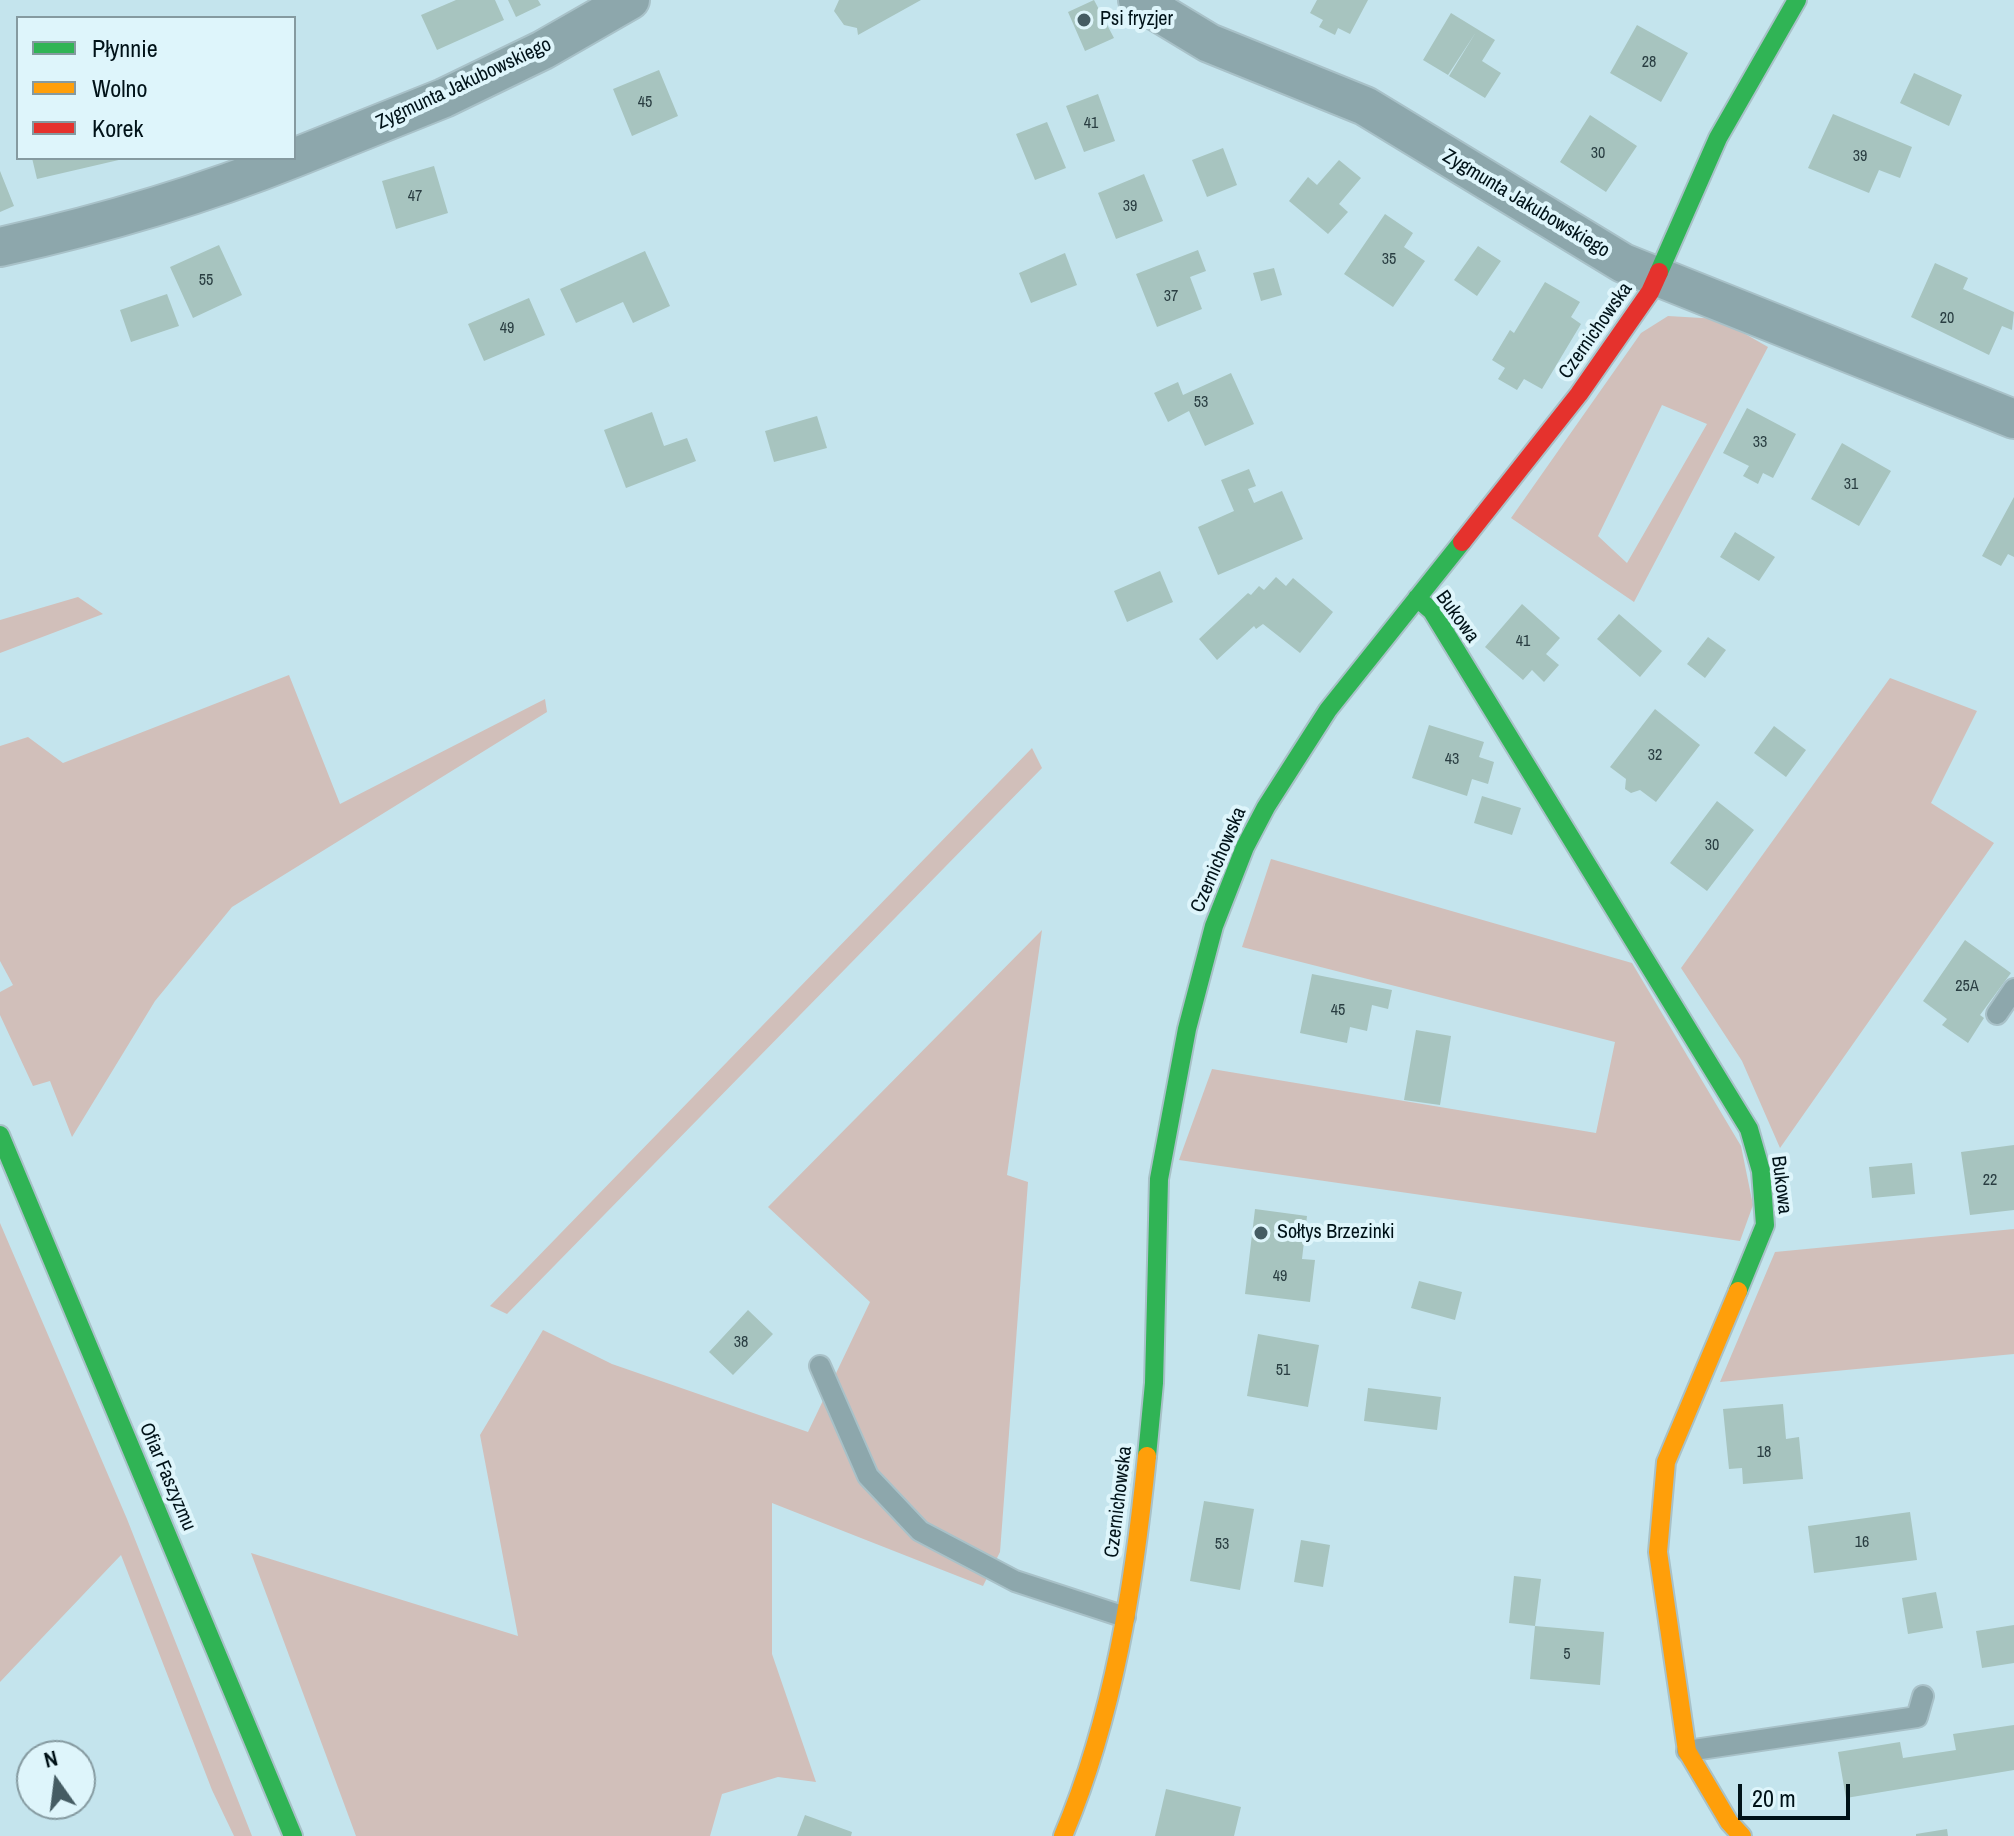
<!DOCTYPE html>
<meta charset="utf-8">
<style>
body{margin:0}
#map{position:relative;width:2014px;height:1836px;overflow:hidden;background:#c4e4ed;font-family:"Archivo Narrow",sans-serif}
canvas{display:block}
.legend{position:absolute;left:16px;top:16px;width:280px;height:144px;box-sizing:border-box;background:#def5fb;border:2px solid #859aa0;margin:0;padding:10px 14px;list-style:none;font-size:24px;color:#001218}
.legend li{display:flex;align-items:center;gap:16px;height:40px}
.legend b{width:40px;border:2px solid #859aa0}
.north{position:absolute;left:16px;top:1740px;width:80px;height:80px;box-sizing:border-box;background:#def5fb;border:2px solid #859aa0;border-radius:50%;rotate:346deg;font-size:22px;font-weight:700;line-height:32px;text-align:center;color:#001218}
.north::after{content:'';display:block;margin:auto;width:28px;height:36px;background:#455c63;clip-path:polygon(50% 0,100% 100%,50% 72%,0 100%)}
.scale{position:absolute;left:1738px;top:1784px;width:112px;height:36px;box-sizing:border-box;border:4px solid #001218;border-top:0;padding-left:10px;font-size:24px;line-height:28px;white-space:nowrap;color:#001218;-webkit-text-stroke:6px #def5fb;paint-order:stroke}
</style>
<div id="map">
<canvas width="2014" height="1836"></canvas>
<ul class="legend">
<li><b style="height:10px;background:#30b455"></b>Płynnie</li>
<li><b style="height:10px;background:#ff9f0a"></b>Wolno</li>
<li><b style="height:10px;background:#e5322d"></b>Korek</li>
</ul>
<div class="north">N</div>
<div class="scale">20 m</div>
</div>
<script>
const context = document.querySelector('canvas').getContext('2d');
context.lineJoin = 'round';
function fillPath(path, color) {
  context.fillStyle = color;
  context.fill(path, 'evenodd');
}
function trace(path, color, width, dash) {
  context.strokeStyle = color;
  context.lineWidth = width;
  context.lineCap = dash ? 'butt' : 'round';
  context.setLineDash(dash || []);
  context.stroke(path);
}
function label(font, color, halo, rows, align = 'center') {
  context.font = font + ' "Archivo Narrow",sans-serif';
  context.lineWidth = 8;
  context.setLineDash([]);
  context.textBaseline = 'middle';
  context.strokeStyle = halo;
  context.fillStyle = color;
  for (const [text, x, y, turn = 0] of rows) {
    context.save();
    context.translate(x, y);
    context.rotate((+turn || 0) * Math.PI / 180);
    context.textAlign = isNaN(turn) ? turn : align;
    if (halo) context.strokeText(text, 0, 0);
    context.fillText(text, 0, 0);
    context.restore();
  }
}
const green = new Path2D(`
 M1668,316l51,3 49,28 -134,255 -123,-84 130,-185zM1662,405l45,19 -80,139 -29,-27z
 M78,597l25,17 -103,39v-33z
 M289,675l51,129 205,-105 2,13 -315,195 -77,94 -83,136 -22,-56 -17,5 -33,-71v-23l13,-7 -13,-24v-215l28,-9 35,26z
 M1890,678l87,33 -46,92 63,40 -214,305 -38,-87 -61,-93z
 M1032,748l10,20 -535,546 -17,-8z
 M1271,859l361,104 109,183 12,59 -13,36 -561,-81 33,-91 384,64 19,-91 -373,-95z
 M1042,930l-35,245 21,7 -28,370 -17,34 -211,-83v151l44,128 -38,-5 -56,17 -12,42h-354l-105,-283 267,83 -38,-201 63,-105 69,34 196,68 62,-130 -102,-95z
 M0,1223l127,296 125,317h-18l-22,-46 -91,-235 -121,127z
 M2014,1229v125l-294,28 55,-130z`);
const building = new Path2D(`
 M456,0h39l9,20 -67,30 -16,-35z
 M508,0h30l3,5 -25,12z
 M839,0h82l-63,35 -1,-7 -13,-3 -10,-14z
 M1094,0l20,38 -29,13 -17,-39z
 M1317,0h51l-18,34 -12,-6 -3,7 -16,-8 4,-7 -13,-7z
 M1451,13l44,27 -13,21 19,12 -16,25 -36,-22 27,-44 -28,43 -25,-15z
 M1637,25l51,28 -27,49 -51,-29z
 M659,70l19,46 -46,20 -19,-47z
 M1914,73l48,22 -13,31 -49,-23z
 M1098,94l17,47 -31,11 -18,-46z
 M1833,114l79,33 -12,31 -21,-8 -10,23 -61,-25z
 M1590,115l47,31 -31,46 -46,-30z
 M1047,122l19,46 -31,12 -19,-46z
 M1223,148l14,37 -30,12 -15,-37z
 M32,158h91v1l-86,20z
 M1339,160l22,18 -22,26 9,8 -20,22 -39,-33 19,-24 9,8z
 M434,166l14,47 -52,16 -14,-48z
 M0,171l14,35 -14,6z
 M1144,174l19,47 -47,18 -18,-46z
 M1385,214l28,19 -9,14 21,14 -32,46 -49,-33z
 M219,245l23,50 -49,23 -23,-51z
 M1478,246l23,15 -24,35 -23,-16z
 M1198,250l8,21 -16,6 12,32 -45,18 -21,-53z
 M645,251l25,55 -37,17 -10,-21 -47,21 -16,-34z
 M1065,253l12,32 -46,18 -12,-30z
 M1935,263l33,15 -5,11 51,23 -2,18 -10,-4 -13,29 -78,-38z
 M1274,268l8,27 -21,6 -8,-28z
 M1545,282l35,20 -9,15 10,7 -39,65 -18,-10 -7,11 -19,-11 7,-11 -13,-8 18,-30 4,3z
 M167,294l12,32 -48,16 -11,-32z
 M529,298l16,37 -61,26 -16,-37z
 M1231,373l23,51 -49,22 -16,-35 -21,11 -14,-29 24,-11 5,13z
 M1747,408l49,26 -23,44 -10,-5 -5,11 -15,-8 6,-10 -26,-13z
 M652,412l12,34 23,-8 9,23 -70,27 -22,-58z
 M817,416l10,32 -53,14 -9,-31z
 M1842,443l49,28 -32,55 -48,-27z
 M1249,469l7,17 -8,3 6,14 28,-12 21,48 -85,36 -20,-48 36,-16 -13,-31z
 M2014,497v60l-6,-3 -7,12 -19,-10z
 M1735,532l40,25 -16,24 -39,-24z
 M1160,571l13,31 -46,20 -13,-31z
 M1276,577l10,9 7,-8 40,34 -33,41 -37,-29 -7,5 -2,-3 -37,34 -18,-21 49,-46 3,2 8,-9 5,4z
 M1522,604l38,34 -14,16 13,11 -15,17 -12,-12 -9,10 -38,-33z
 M1619,614l43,37 -22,26 -43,-38z
 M1708,637l18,13 -21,28 -18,-14z
 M1655,709l45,36 -44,57 -16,-12 -9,3 -6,-4 1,-10 -16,-12z
 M1429,725l55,17 -5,15 15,5 -6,22 -16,-5 -5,17 -55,-18z
 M1774,726l32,24 -20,27 -32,-24z
 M1482,796l39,12 -9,27 -38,-12z
 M1717,801l37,29 -47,61 -37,-28z
 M1965,940l46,33 -31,42 4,3 -16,25 -26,-18 5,-6 -24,-18z
 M1312,974l80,16 -4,19 -16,-4 -5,26 -17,-4 -3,16 -47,-10z
 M1416,1030l35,6 -11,69 -36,-5z
 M2014,1145v65l-44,5 -9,-63z
 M1912,1163l3,31 -43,4 -3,-31z
 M1255,1209l52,7 -5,43 13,1 -5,42 -65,-8z
 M1419,1281l43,11 -7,28 -44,-12z
 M748,1310l25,24 -40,41 -24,-23z
 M1258,1334l61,11 -11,62 -61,-11z
 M1368,1388l73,9 -4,33 -73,-9z
 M1783,1404l3,35 13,-2 4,42 -60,5 -1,-16 -13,1 -6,-60z
 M1204,1501l50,8 -14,81 -50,-9z
 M1910,1512l7,48 -103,13 -6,-47z
 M1301,1540l29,5 -7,42 -29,-5z
 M1514,1576l27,3 -6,47 -26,-3z
 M1936,1592l7,36 -35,6 -6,-36z
 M2014,1625v38l-32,5 -6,-37z
 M1535,1626l69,6 -4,53 -70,-6z
 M2014,1725v45l-168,28 -8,-46 62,-10 3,16 53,-8 -3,-16z
 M1166,1789l75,18 -7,29h-79z
 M805,1815l47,17 -1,4h-54z
 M1947,1829l1,7h-32v-2z`);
const lane = new Path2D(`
 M1997,1014l17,-25
 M820,1366l48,110 52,55 95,50 110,36
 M1687,1751l230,-34 6,-21`);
const street = new Path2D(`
 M1138,0l71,43 156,63 258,157 391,156
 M294,158l150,-60 99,-48 87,-50
 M0,247c99,-22 199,-51 294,-89`);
const fast = new Path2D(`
 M1659,272l59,-134 79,-138
 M1417,598l15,13 317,518 12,42 4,54 -27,66
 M0,1135l293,701
 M1147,1456l7,-73 5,-204 28,-150 27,-103 31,-79 21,-40 62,-97 134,-168`);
const slow = new Path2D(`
 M1738,1291l-72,171 -8,90 29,199 42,71 13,14
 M1063,1836c51,-120 71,-251 84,-380`);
const jam = new Path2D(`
 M1462,542l117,-148 71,-102 9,-20`);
const markers = [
 [1084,20,8,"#455c63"],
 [1261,1233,8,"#455c63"]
];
const numberNames = [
 ["28",1649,63],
 ["45",645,103],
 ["41",1091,124],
 ["30",1598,154],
 ["39",1860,157],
 ["47",415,197],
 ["39",1130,207],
 ["35",1389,260],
 ["55",206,281],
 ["37",1171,297],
 ["20",1947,319],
 ["49",507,329],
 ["53",1201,403],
 ["33",1760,443],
 ["31",1851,485],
 ["41",1523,642],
 ["32",1655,756],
 ["43",1452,760],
 ["30",1712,846],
 ["25A",1967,987],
 ["45",1338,1011],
 ["22",1990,1181],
 ["49",1280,1277],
 ["38",741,1343],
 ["51",1283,1371],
 ["18",1764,1453],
 ["16",1862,1543],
 ["53",1222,1545],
 ["5",1567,1655]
];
const poiNames = [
 ["Psi fryzjer",1100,20],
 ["Sołtys Brzezinki",1277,1233]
];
const streetNames = [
 ["Zygmunta Jakubowskiego",464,84,-25],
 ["Zygmunta Jakubowskiego",1526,204,31],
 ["Czernichowska",1596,331,-55],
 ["Bukowa",1457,617,54],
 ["Czernichowska",1219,860,-67],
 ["Bukowa",1781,1185,83],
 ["Ofiar Faszyzmu",167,1477,67],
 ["Czernichowska",1119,1502,-83]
];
fillPath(green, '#d1bfba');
fillPath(building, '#a7c4bf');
trace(lane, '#a8c1c8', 24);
trace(street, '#a8c1c8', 42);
trace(fast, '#a8c1c8', 22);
trace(slow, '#a8c1c8', 22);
trace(jam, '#a8c1c8', 22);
trace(lane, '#8da7ac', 20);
trace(street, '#8da7ac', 38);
trace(fast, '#30b455', 18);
trace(slow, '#ff9f0a', 18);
trace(jam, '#e5322d', 18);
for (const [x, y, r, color] of markers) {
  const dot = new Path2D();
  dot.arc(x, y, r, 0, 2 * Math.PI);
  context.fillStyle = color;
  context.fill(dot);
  trace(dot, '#def5fb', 3);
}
label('16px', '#2a3e42', null, numberNames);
label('20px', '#001218', '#def5fb', poiNames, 'left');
label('20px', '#001218', '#def5fb', streetNames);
</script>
